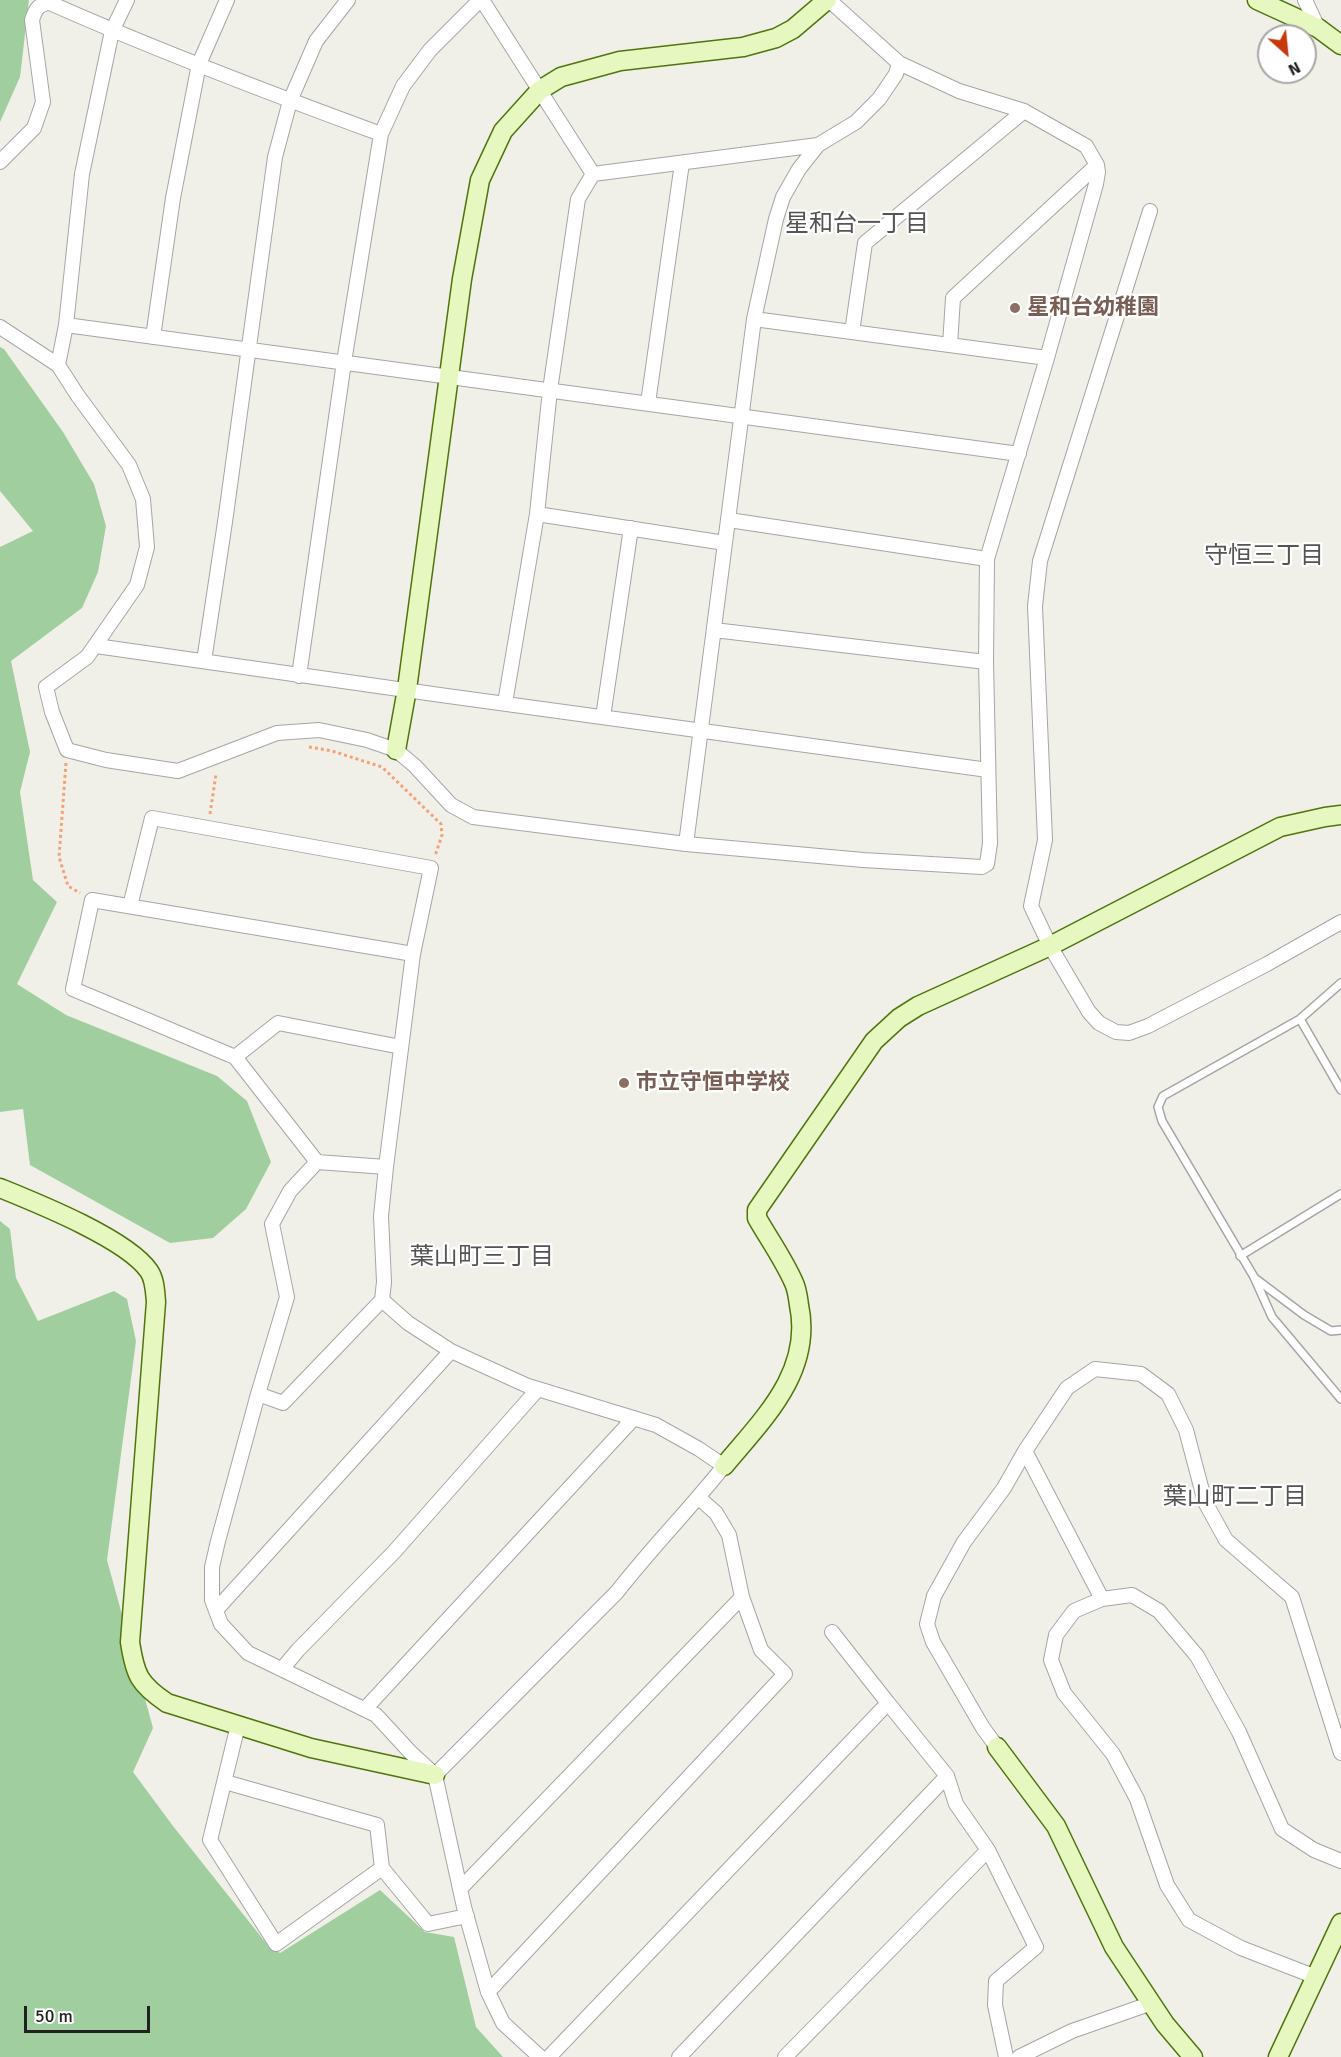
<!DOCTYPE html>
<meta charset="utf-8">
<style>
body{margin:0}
#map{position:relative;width:1341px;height:2057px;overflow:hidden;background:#f1f0e8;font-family:Signika,sans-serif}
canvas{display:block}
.north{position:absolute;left:1257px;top:24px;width:60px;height:60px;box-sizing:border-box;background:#fff;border:2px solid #a6a6a6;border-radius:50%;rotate:153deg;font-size:16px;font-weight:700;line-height:24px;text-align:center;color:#212121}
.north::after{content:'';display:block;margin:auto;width:21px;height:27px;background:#c7390b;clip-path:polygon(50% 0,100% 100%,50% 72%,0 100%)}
.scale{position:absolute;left:24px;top:2006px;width:126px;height:27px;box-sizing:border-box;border:3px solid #212121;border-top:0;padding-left:8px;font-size:18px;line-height:21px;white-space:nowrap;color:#212121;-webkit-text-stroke:4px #fff;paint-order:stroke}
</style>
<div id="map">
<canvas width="1341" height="2057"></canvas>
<div class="north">N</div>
<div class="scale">50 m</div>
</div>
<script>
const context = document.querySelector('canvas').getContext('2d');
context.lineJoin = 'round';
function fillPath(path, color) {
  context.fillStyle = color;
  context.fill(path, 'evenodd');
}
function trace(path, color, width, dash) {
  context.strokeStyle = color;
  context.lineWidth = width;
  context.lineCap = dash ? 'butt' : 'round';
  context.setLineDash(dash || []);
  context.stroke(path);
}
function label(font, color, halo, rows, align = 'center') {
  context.font = font + ' Signika,"Noto Sans JP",sans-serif';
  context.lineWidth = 4.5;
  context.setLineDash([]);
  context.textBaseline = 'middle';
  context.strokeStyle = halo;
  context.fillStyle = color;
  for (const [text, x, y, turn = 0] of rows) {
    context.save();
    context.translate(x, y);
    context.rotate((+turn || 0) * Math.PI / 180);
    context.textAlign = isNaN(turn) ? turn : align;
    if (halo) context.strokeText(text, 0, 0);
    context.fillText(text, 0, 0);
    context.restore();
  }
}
const forest = new Path2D(`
 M0,0h29l-9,77 -20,45z
 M0,347l4,2 59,83 31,52 12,42 -8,46 -16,36 -71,53 19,91 -10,40 13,88 24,22 -40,82 49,31 151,61 30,25 24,61 -25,47 -33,29 -43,5 -140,-78 -7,-56 -23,3v-565l33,-16 -33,-40z
 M0,1221l10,8 6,49 22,43 76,-30 13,8 9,42 -29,219 46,168 -20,44 40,54 93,117 14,10 100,-63 45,42 29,5 22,90 27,30h-503z`);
const path = new Path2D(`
 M309,747l23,4 50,16 59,57 1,11 -7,21
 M66,763l-7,94 9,29 12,7
 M210,814l6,-40`);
const lane = new Path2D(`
 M1341,983l-41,36 -137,77 -5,11 4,14 92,156 18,40 69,82
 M1300,1019l41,71
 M1240,1256l101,-62
 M1256,1279l48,36 27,16 10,-1`);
const street = new Path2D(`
 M482,0l111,174
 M1305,0l13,28
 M0,162l34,-34 9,-26 -11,-82c3,-10 6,-16 18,-17 108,48 219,90 331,131
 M593,174l225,-29
 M1150,211l-110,350 -5,45 10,234 -14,66 19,40 39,66 10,11 17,9 13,1 19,-7 119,-62 74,-42
 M754,319l293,39
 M66,325l953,129
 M0,327l58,38 20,31 51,69 14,34 4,48 -10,38 -50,72 -41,30 6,25 15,38 39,10 72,11 99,-38 42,-3 48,10 29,10 19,16 36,39 22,12 213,27 177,16 119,7 5,-3 3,-21 -4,-181 1,-103 60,-201 49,-174 2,-12 -1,-7 -11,-19 -62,-35 -65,-20 -60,-28 -70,-63
 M852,332l13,-89 159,-132
 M153,337l20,-139 26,-134 28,-64
 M950,345l3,-47 144,-133
 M58,365l8,-40 16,-151 30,-143 15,-31
 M648,403l34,-240
 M537,514l188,29
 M729,520l258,39
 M714,630l272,32
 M96,646c297,43 595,84 892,124
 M204,661l21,-139 50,-365 15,-56 26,-60 32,-41
 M299,676l45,-314 37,-228 22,-48 27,-36 50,-50
 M505,703l32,-189 13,-124 28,-191 15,-25
 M603,717l28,-189
 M686,844l68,-525 22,-100 7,-22 16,-28 19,-24 38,-23 23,-23 17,-25 3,-11
 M130,906l22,-88 279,50 -18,86 -27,213 -5,49 3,66 -2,18 -99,103 -25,-9
 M235,1057l43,-34 123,24
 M317,1162l-27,29 -18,33 15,73 -29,97 -40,147 -6,26v33l9,24 27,29 128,62 35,38 24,22 29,132 24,85 15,31 37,34
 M386,1167l-69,-5 -82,-105 -162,-68 19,-89 321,54
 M382,1300l26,23 43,28 77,35 128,39 43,24 25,17c-34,43 -73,82 -107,126l-182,183
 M1025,1451l77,148
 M216,1610l235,-259
 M832,1632l56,71
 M282,1669l16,-19 96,-98 144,-163
 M365,1709l269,-291
 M997,1747l-14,-19 -50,-86 -6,-18 7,-28 30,-54 40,-54 21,-37 42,-63 28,-19 46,5 27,20 18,36 19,72 21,38 66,57 49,156
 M225,1782l152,43 5,43 -106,76 -66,-104 28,-115
 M382,1868l46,56 39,-8
 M460,1889l282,-292
 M1316,1977l-75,-29 -52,-28 -22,-35 -30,-86 -24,-45 -49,-61 -13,-33 5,-25 18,-24 28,-12 30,-4 27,16 38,45 42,76 43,97 32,21 27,11
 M488,1992l297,-318 -24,-24 -19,-53 -13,-62 -13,-22 -17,-15
 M549,2057l339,-354 59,73 9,28 32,46 48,97 -40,34 -1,24 11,52
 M679,2057l268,-281
 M785,2057l203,-207
 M1019,2057l53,-26 80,-28`);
const secondary = new Path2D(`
 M1257,0l61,28 23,17
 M396,750l11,-61 55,-410 18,-99 23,-49 37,-41 21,-13 59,-16 123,-14 33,-9 17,-9 34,-29
 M0,1188c37,15 127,51 149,83 6,9 6,20 7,31l-26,340c5,33 9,42 37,61l144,45 124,27
 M724,1466c39,-47 89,-94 75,-161 -1,-7 -2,-16 -5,-22 -10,-23 -25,-44 -37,-65v-8l117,-169 25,-23 19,-12 132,-60 230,-119 45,-10 16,-2
 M997,1747l59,79 58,121 51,77 28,33
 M1278,2057l63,-134`);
const markers = [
 [1015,308,6,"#8d6e63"],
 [624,1083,6,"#8d6e63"]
];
const educationNames = [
 ["星和台幼稚園",1027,308],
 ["市立守恒中学校",636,1083]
];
const neighbourhoodNames = [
 ["星和台一丁目",857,225],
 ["守恒三丁目",1264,557],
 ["葉山町三丁目",482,1258],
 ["葉山町二丁目",1235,1498]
];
fillPath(forest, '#a1ce9f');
trace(lane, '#a5a5a5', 10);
trace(street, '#a5a5a5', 16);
trace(secondary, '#4f750b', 21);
trace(path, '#f3a277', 3, [3, 3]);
trace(lane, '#fff', 7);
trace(street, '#fff', 14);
trace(secondary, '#e6f7c0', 18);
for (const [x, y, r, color] of markers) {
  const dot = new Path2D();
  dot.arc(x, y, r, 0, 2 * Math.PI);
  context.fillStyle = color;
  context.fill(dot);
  trace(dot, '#fff', 2);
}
label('bold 22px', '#785e54', '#fff', educationNames, 'left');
label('24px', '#545454', '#fff', neighbourhoodNames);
</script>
